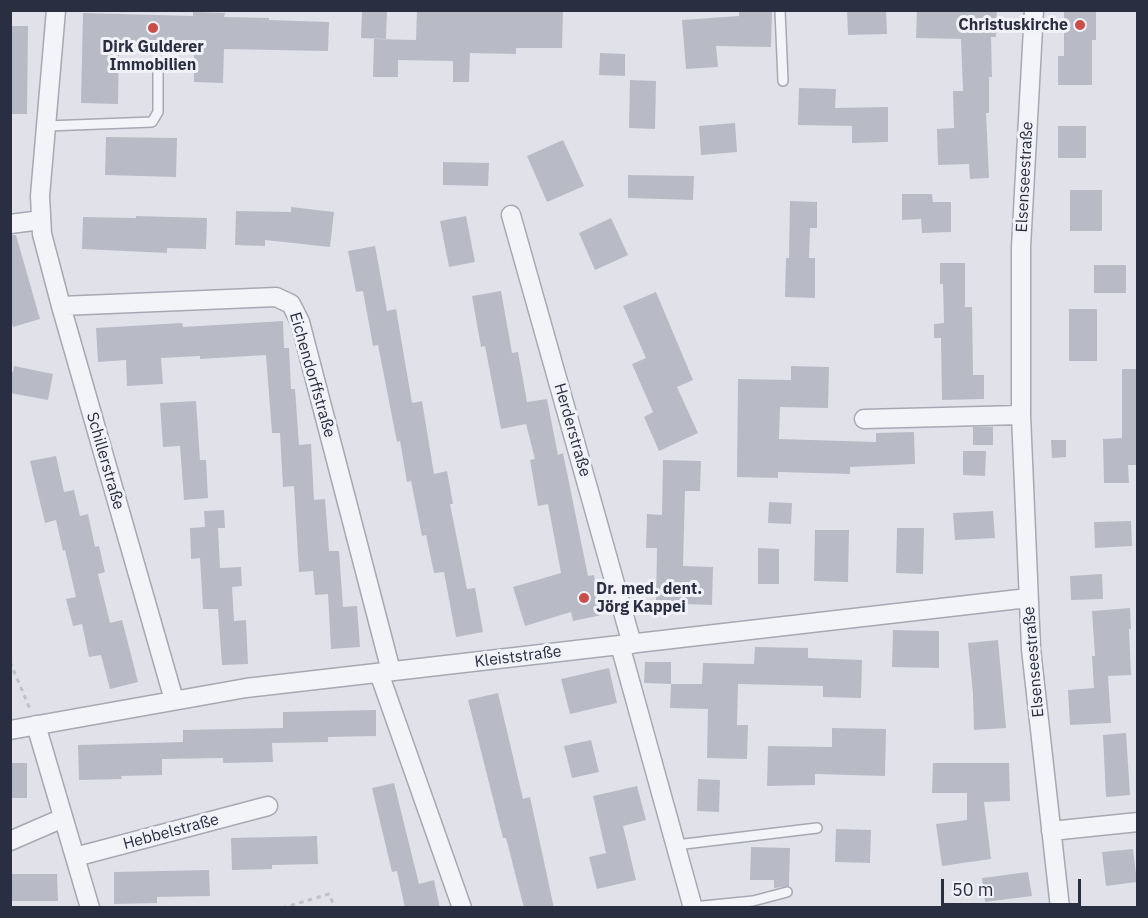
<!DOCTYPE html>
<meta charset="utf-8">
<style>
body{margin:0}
#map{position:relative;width:1148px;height:918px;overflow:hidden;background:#e1e2e9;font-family:"IBM Plex Sans",sans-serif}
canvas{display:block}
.frame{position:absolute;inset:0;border:12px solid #292e40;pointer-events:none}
.scale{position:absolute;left:941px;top:879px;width:140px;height:27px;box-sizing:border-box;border:3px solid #292e40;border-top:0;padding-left:8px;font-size:18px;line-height:21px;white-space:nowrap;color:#292e40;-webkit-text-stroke:4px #f0f2f7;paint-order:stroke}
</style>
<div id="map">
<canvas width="1148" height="918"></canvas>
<div class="frame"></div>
<div class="scale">50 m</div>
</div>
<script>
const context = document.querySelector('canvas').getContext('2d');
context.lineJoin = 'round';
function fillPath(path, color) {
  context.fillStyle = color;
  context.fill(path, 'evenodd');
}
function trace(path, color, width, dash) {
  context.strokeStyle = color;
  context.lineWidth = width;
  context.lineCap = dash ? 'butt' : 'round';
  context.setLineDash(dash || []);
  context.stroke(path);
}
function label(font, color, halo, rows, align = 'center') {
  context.font = font + ' "IBM Plex Sans",sans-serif';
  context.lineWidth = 6;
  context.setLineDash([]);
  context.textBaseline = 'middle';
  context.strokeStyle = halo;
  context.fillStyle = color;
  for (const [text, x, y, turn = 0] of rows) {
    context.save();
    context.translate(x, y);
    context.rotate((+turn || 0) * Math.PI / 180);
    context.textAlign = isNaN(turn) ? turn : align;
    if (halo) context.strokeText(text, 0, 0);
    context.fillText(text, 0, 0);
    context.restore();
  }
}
const building = new Path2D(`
 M417,10h146l-1,38h-46v6l-46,-1 -1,29h-16v-21l-55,-1v17h-25l1,-38 42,1z
 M739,10h33l-1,37 -55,-1 2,21 -32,2 -4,-49 57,-4z
 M847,10h39l1,24 -39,1z
 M917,10h80l-1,27h-5l1,40h-3v36h-3l3,65 -19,1 -1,-15 -31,1 -1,-36 17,-1 -1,-37h10l-2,-52 -45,-1z
 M1064,10h32v30h-4v45h-34v-29h6z
 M362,11l25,1 -1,27 -25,-1z
 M193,12l32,1 -1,4 45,1v2l60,2 -1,29 -104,-2 -1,34 -29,-1v-35l-75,-1 -1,58 -37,-1 2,-90 110,3z
 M10,26h18l-1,88h-17z
 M600,53l25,1v22l-26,-1z
 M630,80l26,1 -1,48 -26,-1z
 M799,88l37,1 -1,19 53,-1v35l-36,1v-17l-54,-1z
 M735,123l2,29 -36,3 -2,-29z
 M1058,126h28v32h-28z
 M106,137l71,1 -1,39 -71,-2z
 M563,140l21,46 -37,16 -20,-46z
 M443,162l46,1 -1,23 -45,-1z
 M628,175l66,1 -1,24 -65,-2z
 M1070,190h32v41h-32z
 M902,194h30l1,8h18v30l-29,1 -1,-14 -19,1z
 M790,201l27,1v26h-7l-1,30h6v40l-30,-1 1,-39h3z
 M291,207l43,5 -4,35 -65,-7v6l-30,-1 1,-34 55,1z
 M136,216l71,2 -1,31 -39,-1v5l-85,-4 1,-32 53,1z
 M466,216l9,46 -26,5 -9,-46z
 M611,218l17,37 -33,15 -16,-37z
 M10,235h6l24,84 -27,8 -3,-10z
 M375,246l12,65 9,-2 16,94 10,-2 12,73 13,-3 6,33h-3l17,85 8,-1 8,44 -27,5 -12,-65 -10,1 -8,-38 -4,1 -11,-55 -4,1 -7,-41 -3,1 -19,-97 -5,1 -10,-55 -7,1 -8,-41z
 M940,263h25v44h7l1,68h11v24l-42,1 -1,-62h-7v-14l10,-1 -1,-39h-3z
 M1094,265h32v28h-32z
 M501,291l11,62 6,-1 9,50 20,-3 11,56 5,-2 25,123 6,-1 8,40 -29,6 -2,-9 -46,14 -12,-39 48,-14 -13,-69 -10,2 -8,-46 5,-1 -9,-35 -25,5 -16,-83 -4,1 -9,-51z
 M656,292l37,88 -16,7 21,46 -39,18 -15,-34 9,-5 -21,-48 14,-6 -23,-52z
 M1069,309h28v52h-28z
 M283,321l1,27h5l2,41h4l4,56 12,-1 3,56 11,-1 4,52h10l4,56 14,-1 3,41 -29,2 -3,-55 -13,1 -2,-24 -14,1 -5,-86 -11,1 -3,-54h-8l-6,-78 -66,4v-3l-39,2 2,26 -36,2 -1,-26 -28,2 -2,-34 86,-5 1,4z
 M14,366l39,8 -5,26 -38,-7v-22l3,1z
 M791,366l38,1 -1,41 -48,-1 -1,32 97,3v-9l38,-1 1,32 -65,3v7l-72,-2v6l-41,-1 1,-98 53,1z
 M1122,369h15v96h-9l1,18h-25l-1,-44 19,-1z
 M196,401l4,59h6l2,38 -24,2 -4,-54 -17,1 -3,-44z
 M973,427h20v18h-20z
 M1051,440h15v17l-14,1z
 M963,451h23l-1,25 -22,-1z
 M56,456l8,36 10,-2 6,26 8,-2 7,33 4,-1 6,26 -7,2 12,49 12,-3 16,62 -28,7 -9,-34 -12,2 -7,-33 -9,2 -7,-27 10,-2 -11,-47 -2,1 -7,-31 -11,3 -15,-62z
 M663,460l38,1 -1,30h-15l-2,75 30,1 -1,38 -56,-2 1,-55h-11l1,-34 15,1z
 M769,502l23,1 -1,21 -23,-1z
 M224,510l1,18h-7l2,40 21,-1 1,19 -10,1 2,34 12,-1 2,44 -26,1 -4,-56h-15l-3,-51 -9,1 -1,-31 15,-1 -1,-16z
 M993,511l2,27 -40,2 -2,-27z
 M1131,521l1,25 -37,2 -1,-26z
 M897,528h27l-1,46 -27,-1z
 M815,530h34l-1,52 -34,-1z
 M758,548l21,1v35h-21z
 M1102,574l1,25 -32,1 -1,-24z
 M1130,608l1,21h-2l2,46 -23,1 3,47 -41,2 -2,-35 26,-2 -2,-32h3l-3,-45z
 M893,630l46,1v37l-47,-1z
 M998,640l8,88 -32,2 -1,-36 -5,-51z
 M755,647l53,1v10l54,2 -1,38 -38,-1v-11l-85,-2 -1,41h11l-1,34 -40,-1 1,-49 -38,-1 1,-24h31l1,-21 51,1z
 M645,662h26v22l-27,-1z
 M609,668l8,35 -47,11 -9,-35z
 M498,693l25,106 7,-2 24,111h-30l-18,-70h-3l-35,-138z
 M376,710v26l-48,1v5l-56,1 1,19 -50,1v-5l-61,1v16l-41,1 1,3 -43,1 -1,-35 105,-3v-12l100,-2v-16z
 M832,728l54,1 -1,47 -70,-2v11l-48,1 1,-40 64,1z
 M1126,733l4,62 -24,2 -3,-62z
 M591,740l8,32 -27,6 -8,-32z
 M10,763h17v35h-17z
 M933,763h76l1,38 -26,1 7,57 -49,7 -6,-42 31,-4v-27h-35z
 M698,779l22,1 -1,32 -22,-1z
 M394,783l25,101 15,-4 6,28h-35l-8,-37 -5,1 -20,-84z
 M637,786l9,34 -23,6 13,54 -39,9 -8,-32 17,-4 -13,-57z
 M836,829l35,1 -1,33 -35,-1z
 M317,836l1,28 -46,1v4l-40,1 -1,-32z
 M751,847l39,1 -1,38 -15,2v-8h-24z
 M1133,849l4,33 -31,4 -4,-34z
 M209,870l1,26 -53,1v6l-43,1v-32z
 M1028,872l4,24 -47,6 -3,-24z
 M10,874h47l1,27h-48z`);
const path = new Path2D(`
 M10,662l20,47
 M282,908l47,-14 6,14`);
const lane = new Path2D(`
 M780,10l3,71
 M47,126l105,-4 6,-10v-47
 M676,845l141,-17
 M693,907l60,-6 34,-9`);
const street = new Path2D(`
 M56,10l-16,186 2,38 19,72 113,394
 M1034,10l-13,237v168l10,234 29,259
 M511,215l121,429
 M10,224l31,-4
 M61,306l215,-9 15,7 9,18 91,349
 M864,419l157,-4
 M620,645l73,263
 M379,673l83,235
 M36,725l54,183
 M10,730l236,-42 782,-90
 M1051,831l87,-9
 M10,841l53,-23
 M75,857l193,-51`);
const markers = [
 [1080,25,6,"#cb4d49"],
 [153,28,6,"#cb4d49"],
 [584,598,6,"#cb4d49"]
];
const poiNames = [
 ["Christuskirche",1068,25],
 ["Dirk Gulderer",153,47,"center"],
 ["Immobilien",153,65,"center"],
 ["Dr. med. dent.",596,589,"left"],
 ["Jörg Kappei",596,607,"left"]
];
const streetNames = [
 ["Elsenseestraße",1025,177,-87],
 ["Eichendorffstraße",312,375,74],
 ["Herderstraße",572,430,74],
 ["Schillerstraße",105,461,74],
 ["Kleiststraße",518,657,-7],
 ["Elsenseestraße",1034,662,-95],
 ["Hebbelstraße",171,832,-15]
];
fillPath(building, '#b8bbc6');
trace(lane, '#a6a8b3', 12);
trace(street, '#a6a8b3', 21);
trace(path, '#bec1c7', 3, [4.5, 4.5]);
trace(lane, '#f3f4f7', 9);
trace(street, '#f3f4f7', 18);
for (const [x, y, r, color] of markers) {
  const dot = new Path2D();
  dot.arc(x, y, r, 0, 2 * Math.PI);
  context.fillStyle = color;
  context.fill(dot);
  trace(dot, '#f0f2f7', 2);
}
label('bold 16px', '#292e40', '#f0f2f7', poiNames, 'right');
label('16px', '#292e40', '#f0f2f7', streetNames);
</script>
